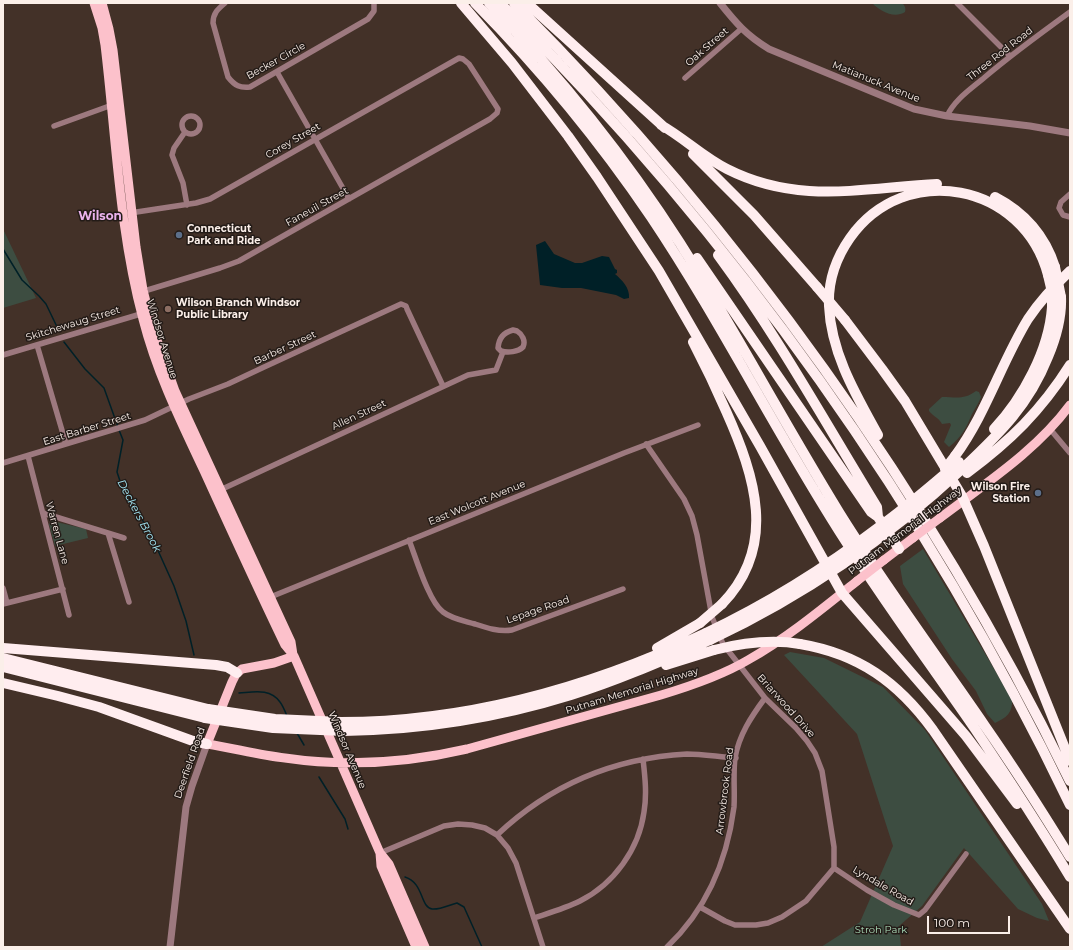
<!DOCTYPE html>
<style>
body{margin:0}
#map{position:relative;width:1073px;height:950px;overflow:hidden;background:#433128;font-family:Montserrat,sans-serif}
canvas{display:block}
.frame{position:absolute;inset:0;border:4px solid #fbefe9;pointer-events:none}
.scale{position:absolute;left:927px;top:916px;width:83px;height:18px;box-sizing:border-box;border:2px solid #fbefe9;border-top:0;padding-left:5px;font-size:12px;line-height:14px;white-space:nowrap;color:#fbefe9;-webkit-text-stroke:3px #231b17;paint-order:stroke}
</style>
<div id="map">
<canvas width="1073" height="950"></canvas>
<div class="frame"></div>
<div class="scale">100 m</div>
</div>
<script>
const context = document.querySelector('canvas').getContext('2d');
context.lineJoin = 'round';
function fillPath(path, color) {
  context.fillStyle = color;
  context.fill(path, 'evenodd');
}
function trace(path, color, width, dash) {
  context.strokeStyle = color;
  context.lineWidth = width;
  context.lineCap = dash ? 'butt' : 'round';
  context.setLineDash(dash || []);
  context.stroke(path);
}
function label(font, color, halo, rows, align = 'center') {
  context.font = font + ' Montserrat,sans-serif';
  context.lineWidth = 3;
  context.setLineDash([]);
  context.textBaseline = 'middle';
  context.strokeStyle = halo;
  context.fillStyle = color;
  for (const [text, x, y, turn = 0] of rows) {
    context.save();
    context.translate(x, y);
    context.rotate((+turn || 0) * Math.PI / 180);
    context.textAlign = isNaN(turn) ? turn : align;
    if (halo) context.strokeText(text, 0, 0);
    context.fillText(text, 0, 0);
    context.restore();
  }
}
const green = new Path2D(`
 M872,3h30c3,3 4,5 3,9 -11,7 -25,-1 -33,-9z
 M3,229l33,69 -33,10z
 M976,391l3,1 2,5c-2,6 -6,11 -9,17 -6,14 -10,23 -23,33l-5,-5 7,-17 -1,-2 -8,1c-3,-6 -8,-7 -13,-13v-2l13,-12c14,0 22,3 34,-6z
 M52,521l34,8 2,9 -33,8 -6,-22z
 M923,549l89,150c1,14 -6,19 -17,24l-8,-9 -11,-23 -24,-32 -49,-75 -3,-18z
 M790,652l34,6 59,29 42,43 117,174 7,17 -12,-3 -19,-9 -54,-61 -42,58 -23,20 2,21h-80l39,-25 33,-76 -36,-112 -73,-79z`);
const water = new Path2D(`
 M545,241l9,13 21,9h7l20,-7 7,1 6,12 2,1v3l-2,1c7,6 15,14 14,24l-5,1 -8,-4 -35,-7h-19l-22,-3 -4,-40z`);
const stream = new Path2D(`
 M3,249l19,31 17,16 7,8 13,27
 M64,342l21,27 19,19 14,39
 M119,430l4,10 -6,32 3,9 31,54 23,51 12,35 8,34
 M239,693c15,-1 31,-5 41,9 3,4 5,9 7,14
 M297,733l7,12
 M319,777l26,42 3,10
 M405,877c19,6 15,30 27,32 8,1 17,-4 25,-6l7,4 18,40`);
const minor = new Path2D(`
 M225,3c-7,6 -12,10 -12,20l15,54c7,9 12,11 22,10l118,-68 6,-8v-8
 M957,3l53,53
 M277,72l72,127
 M685,78l56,-49
 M947,116c8,-17 24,-27 38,-39 27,-23 56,-44 85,-65
 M182 125a9 9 0 1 1 18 0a9 9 0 1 1-18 0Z
 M54,126l58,-21
 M185,132l-11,16 -2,7 11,28 4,22
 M1070,194l-9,8 -2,6 4,7 7,2
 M130,213l66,-10 14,-4 249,-141 4,1 6,5 29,45 -1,4 -7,6 -251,142 -19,7 -79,24
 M513,330l4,1c5,3 9,10 6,16 -5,5 -15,6 -22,4l-3,-3c1,-10 5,-15 15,-18z
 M37,345l29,99
 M3,355l141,-42
 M1050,429l20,24
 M646,444l38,55 8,17 5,19 15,82 11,27 42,54 31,30 11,13 8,12 7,18 12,76v21l-28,33 -24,16 -14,6 -12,2h-21l-10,-4 -25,-14
 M28,456l41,159
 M3,463l142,-43 44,-21 39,-15 34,-16 139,-64 5,2 1,3 36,77
 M218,491l250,-116 28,-5 7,-18
 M43,513l81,25
 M108,533l21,69
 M409,540c7,18 20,62 34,72 9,7 22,9 32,12 12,4 24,8 37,6l111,-41
 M3,588l4,15
 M268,598l356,-145 74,-28
 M3,604l60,-15
 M497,835c53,-50 117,-77 190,-81 16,0 32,3 49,4
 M380,853l64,-27 14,-2 14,1 13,3 12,7 11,13 8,15 27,84
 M834,868l33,22 27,15 25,10 6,-5 41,-56
 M534,918c15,-5 32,-10 46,-17 34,-17 59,-52 64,-89 3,-18 1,-35 -1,-53
 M667,947c40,-38 60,-86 67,-140 1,-16 -1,-33 1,-49 4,-23 16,-41 30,-60`);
const tertiary = new Path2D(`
 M720,3c16,20 26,32 49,46l145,60 33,7 83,10 40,7
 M170,947l16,-140 6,-21 15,-42`);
const primary = new Path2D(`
 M94,3l8,25 3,17c11,91 14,185 38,274 14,55 39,105 63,156 26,57 52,114 79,170l9,11 86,197 1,13 35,81
 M102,3l7,26 4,21 23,197 7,43 10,39 22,62 116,251 2,13
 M940,518c46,-35 96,-67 130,-113
 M884,560l29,-22
 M294,656l-20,7 -32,6 -6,5 -4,8 -25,62c26,4 52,11 78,14 61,9 122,5 182,-9l194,-54c30,-9 60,-19 87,-35 39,-22 74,-51 109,-79
 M381,854l8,10 36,83`);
const motorway = new Path2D(`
 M461,3l51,60 56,73 29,41 62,94 101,175 82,147 124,143 51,68
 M475,3c65,66 124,137 176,214 65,97 118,202 180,301 45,73 96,141 144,211 33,49 65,98 95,148
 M489,3c71,73 136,154 191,240 58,92 109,189 167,282 44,69 92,134 138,201 30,43 58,87 85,131
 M500,3c234,233 427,504 570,802
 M514,3c227,227 415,490 556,778
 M527,3l138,125
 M661,125c23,13 42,32 66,44 71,36 135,19 210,15
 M693,154l61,61 63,72
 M995,197c29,15 50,39 60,70
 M718,255c59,80 107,167 159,252l1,10
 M697,258l174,254 7,5 21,32
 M845,320l37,49 23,32 57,95 22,50 86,215
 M693,342c12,23 23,46 33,69 29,65 52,135 -4,193
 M994,429c29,-31 55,-79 58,-122
 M878,435c-22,-40 -47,-82 -49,-129 -1,-24 7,-48 21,-68 55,-78 174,-55 198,37
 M955,456c31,-42 46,-93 73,-137 12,-18 26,-33 42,-48
 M963,468c37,-35 66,-63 85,-111 8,-19 14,-39 13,-60
 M967,473c43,-32 74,-62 103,-108
 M800,644c59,10 98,38 133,86l137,199
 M3,648l213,17 11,2 10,6
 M657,648l43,-25
 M3,658l205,51
 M666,665l48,-15
 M3,667l202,51
 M3,683l55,13 41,11 94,34 14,3
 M341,722c127,0 250,-35 365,-89
 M344,731c78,-1 153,-13 227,-36 48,-15 93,-35 139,-55`);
const primaryBridge = new Path2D(`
 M913,538l27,-20
 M857,581l27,-21`);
const motorwayBridge = new Path2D(`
 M1055,267l6,30
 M1048,275l4,17v15
 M817,287l28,33
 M945,469l10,-13
 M700,623l22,-19
 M706,633c61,-29 119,-65 173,-106 28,-20 54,-43 80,-65
 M710,640c93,-44 178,-102 253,-172
 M714,650c28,-7 57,-11 86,-6
 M208,709l67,10 66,3
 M205,718l68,10 71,3`);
const markers = [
 [179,235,4,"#5c6f8a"],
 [168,309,4,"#8d6e63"],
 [1038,493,4,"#5c6f8a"]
];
const streetNames = [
 ["Oak Street",707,47,-41],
 ["Three Rod Road",1000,54,-38],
 ["Becker Circle",276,61,-29],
 ["Matianuck Avenue",876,82,22],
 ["Corey Street",293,141,-30],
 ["Faneuil Street",317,207,-29],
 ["Skitchewaug Street",73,324,-17],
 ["Windsor Avenue",162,339,73],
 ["Barber Street",285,348,-25],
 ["Allen Street",359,415,-25],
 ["East Barber Street",87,429,-17],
 ["East Wolcott Avenue",477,503,-22],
 ["Putnam Memorial Highway",905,531,-37],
 ["Warren Lane",57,533,75],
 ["Lepage Road",538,610,-19],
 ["Putnam Memorial Highway",632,691,-17],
 ["Briarwood Drive",786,706,48],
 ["Windsor Avenue",347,750,67],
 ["Deerfield Road",190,763,-71],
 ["Arrowbrook Road",725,791,-83],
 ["Lyndale Road",883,886,30]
];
const poiNames = [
 ["Connecticut",187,229],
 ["Park and Ride",187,241],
 ["Wilson Branch Windsor",176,303],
 ["Public Library",176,315],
 ["Wilson Fire",1030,487,"right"],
 ["Station",1030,499,"right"]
];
const parkNames = [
 ["Stroh Park",881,930]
];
const waterNames = [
 ["Deckers Brook",139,516,62]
];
const quarterNames = [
 ["Wilson",100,216]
];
fillPath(green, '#3d4d41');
fillPath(water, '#002027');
trace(stream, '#002027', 1.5);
trace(minor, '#9d797f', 5.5);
trace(tertiary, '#9d797f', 7);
trace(primary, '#fcc1cb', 9);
trace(motorway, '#ffedef', 10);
trace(primaryBridge, '#fcc1cb', 9);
trace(motorwayBridge, '#ffedef', 10);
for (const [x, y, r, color] of markers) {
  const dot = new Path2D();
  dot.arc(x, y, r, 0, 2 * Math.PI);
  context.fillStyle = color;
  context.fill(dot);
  trace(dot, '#231b17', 1.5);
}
label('10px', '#fbefe9', '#231b17', streetNames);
label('bold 10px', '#fbefe9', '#231b17', poiNames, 'left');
label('10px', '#aedfbc', '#231b17', parkNames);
label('italic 11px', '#a5e9f8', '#231b17', waterNames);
label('bold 12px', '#eab2ec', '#231b17', quarterNames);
</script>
